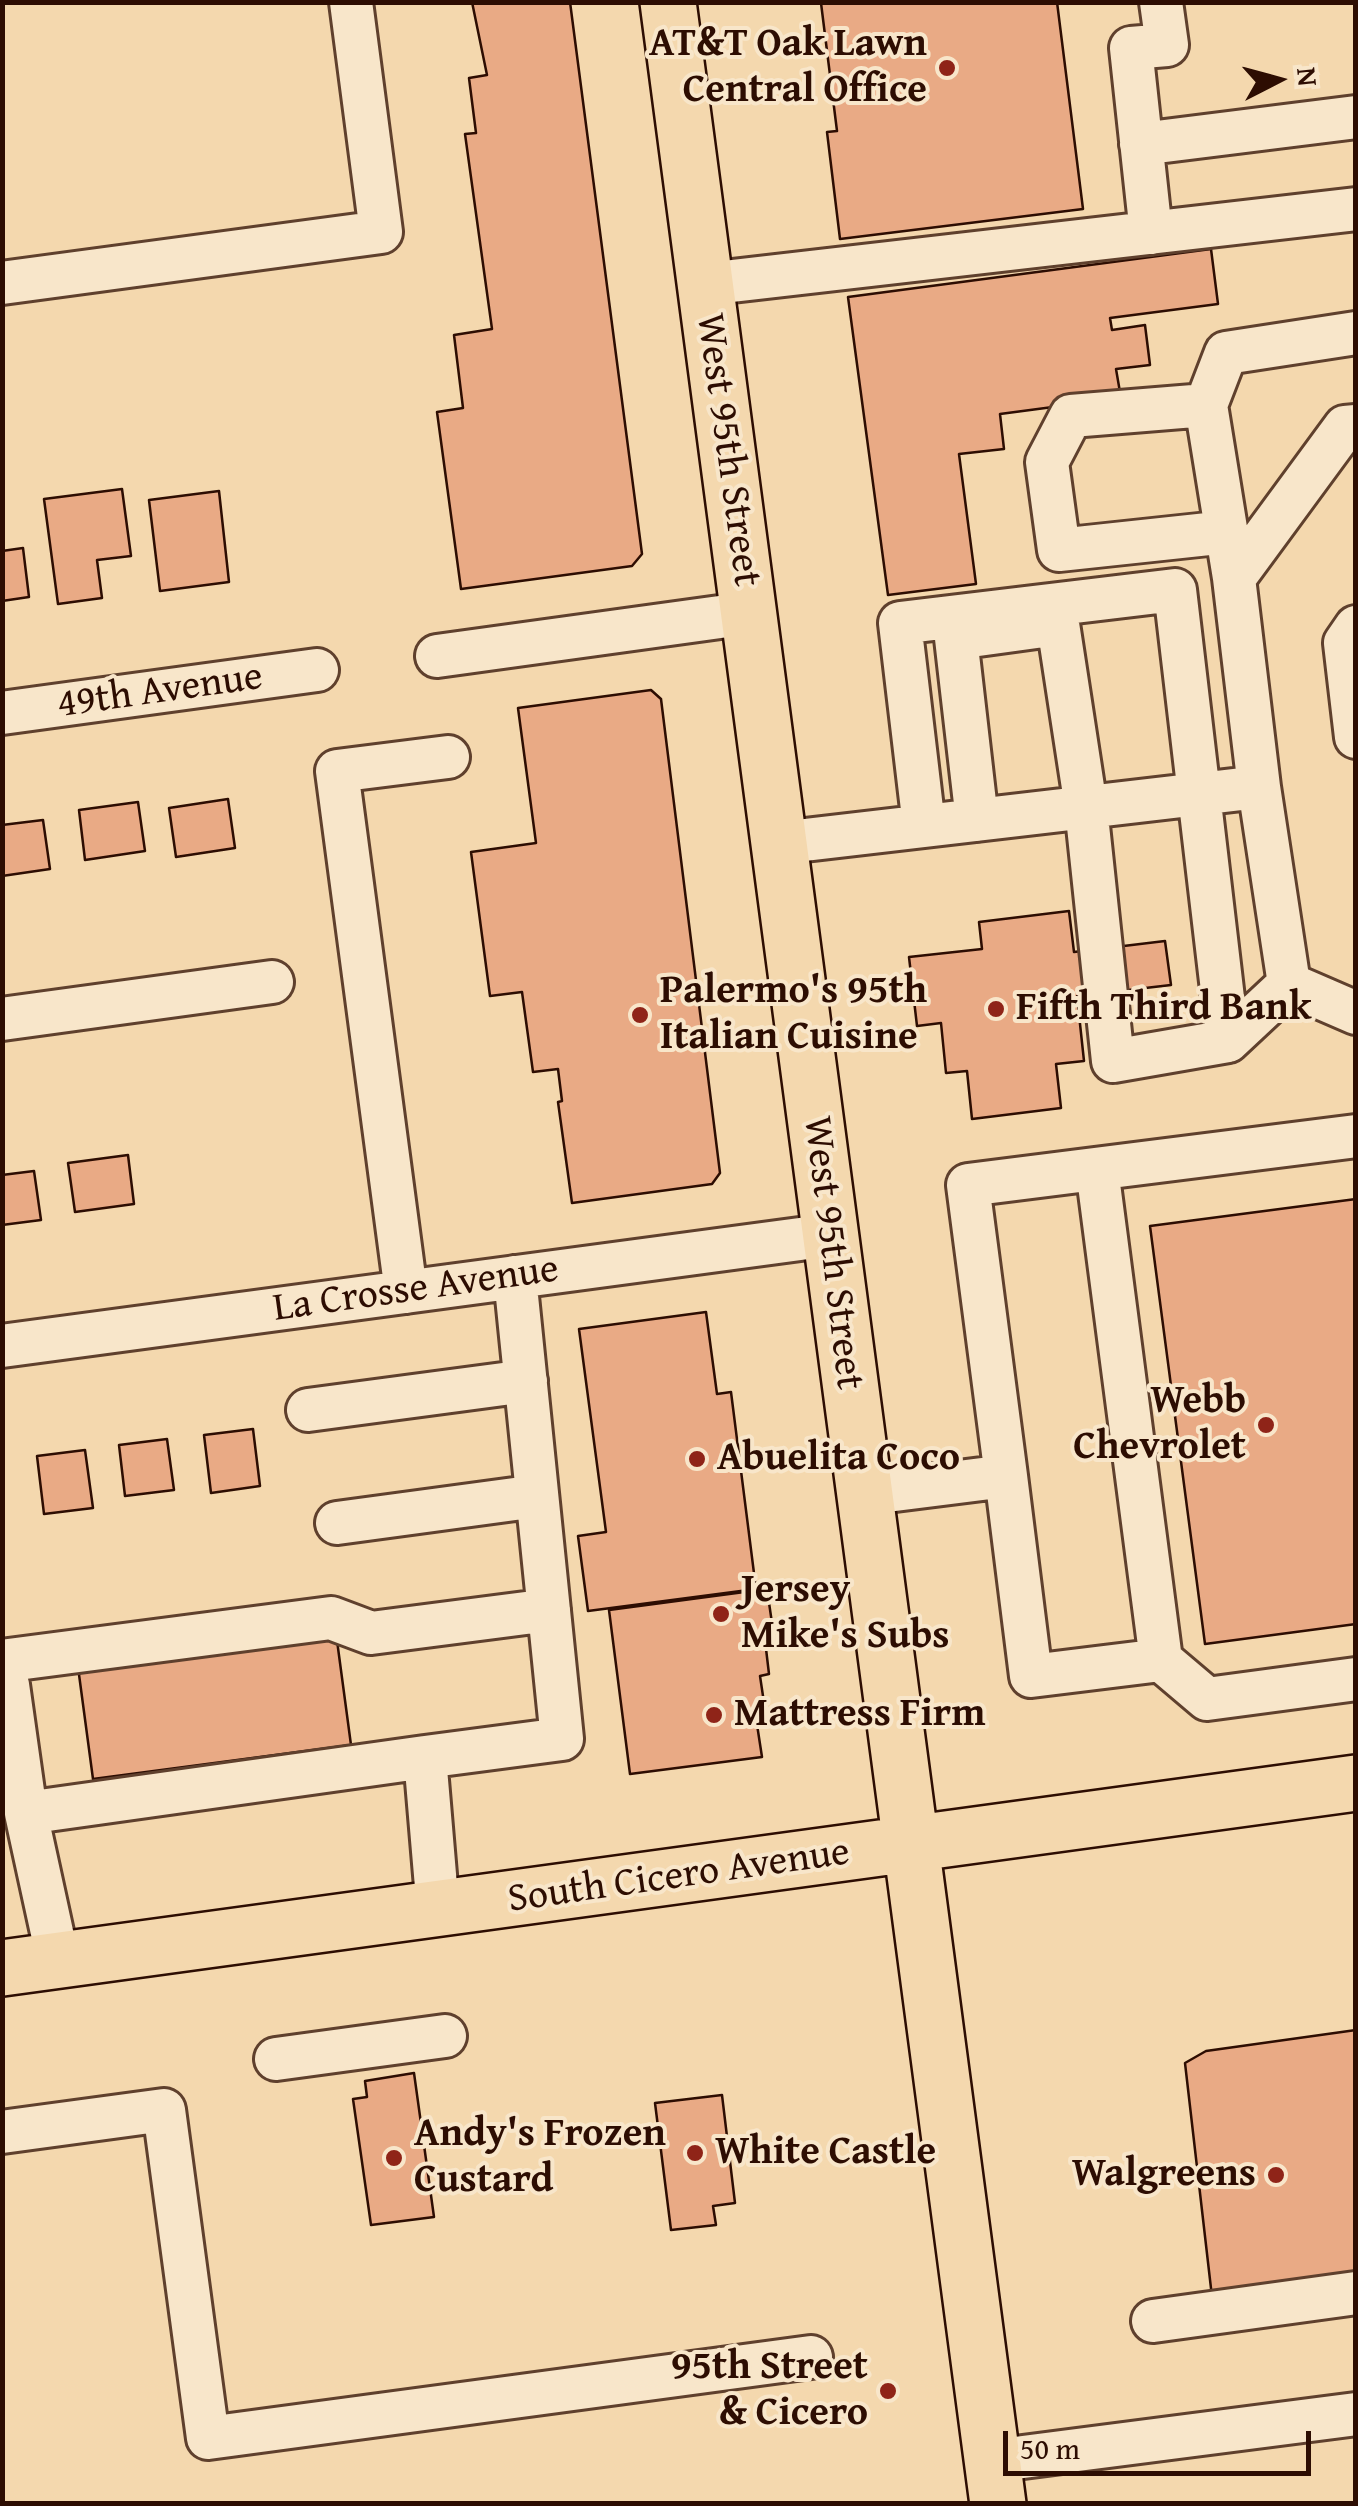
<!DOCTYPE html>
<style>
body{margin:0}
#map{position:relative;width:1358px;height:2506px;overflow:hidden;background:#f4d8ae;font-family:"Gentium Book Plus",serif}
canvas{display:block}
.frame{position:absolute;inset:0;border:5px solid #2d0d02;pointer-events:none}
.north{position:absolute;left:1228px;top:30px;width:100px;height:100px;-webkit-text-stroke:8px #f8e6ca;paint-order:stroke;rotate:84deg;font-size:28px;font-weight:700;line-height:40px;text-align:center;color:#2d0d02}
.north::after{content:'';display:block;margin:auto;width:35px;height:45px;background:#2d0d02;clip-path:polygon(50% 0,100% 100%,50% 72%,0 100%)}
.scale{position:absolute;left:1003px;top:2431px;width:308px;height:45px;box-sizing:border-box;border:5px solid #2d0d02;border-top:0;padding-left:12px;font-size:30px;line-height:35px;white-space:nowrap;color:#2d0d02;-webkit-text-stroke:8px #f8e6ca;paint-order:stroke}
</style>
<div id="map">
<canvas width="1358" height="2506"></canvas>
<div class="frame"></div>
<div class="north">N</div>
<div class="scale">50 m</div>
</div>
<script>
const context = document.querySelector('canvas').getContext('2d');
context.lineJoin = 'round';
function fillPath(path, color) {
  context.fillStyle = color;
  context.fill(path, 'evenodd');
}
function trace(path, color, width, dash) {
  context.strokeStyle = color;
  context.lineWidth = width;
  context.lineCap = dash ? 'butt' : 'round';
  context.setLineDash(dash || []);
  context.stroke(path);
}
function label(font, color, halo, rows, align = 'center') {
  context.font = font + ' "Gentium Book Plus",serif';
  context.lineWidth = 8;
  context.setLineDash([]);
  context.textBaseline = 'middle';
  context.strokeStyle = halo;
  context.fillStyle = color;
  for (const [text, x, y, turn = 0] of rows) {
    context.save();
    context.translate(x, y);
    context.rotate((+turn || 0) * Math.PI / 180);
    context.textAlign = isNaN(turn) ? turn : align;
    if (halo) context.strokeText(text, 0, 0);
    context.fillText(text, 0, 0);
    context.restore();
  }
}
const building = new Path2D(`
 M472,2h98l72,552 -10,12 -171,23 -24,-177 26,-4 -9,-73 38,-6 -27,-195 11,-1 -7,-55 18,-3z
 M811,2h246l26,207 -243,30 -13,-107 10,-1 -16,-128z
 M1211,249l7,55 -108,14 2,12 33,-5 5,40 -34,4 5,29 -121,16 4,35 -45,5 17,130 -88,11 -40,-298z
 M122,489l9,67 -34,4 5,38 -44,6 -14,-105z
 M219,491l10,91 -69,9 -11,-91z
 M23,548l6,49 -27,4v-50z
 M651,690l10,9 59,474 -8,11 -140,19 -14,-101 4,-1 -4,-32 -25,3 -11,-80 -32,4 -19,-144 65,-9 -18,-135z
 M228,799l7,49 -59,9 -7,-49z
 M138,802l7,49 -60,9 -6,-50z
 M43,820l7,49 -48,7v-51z
 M1069,911l5,41 91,-11 6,44 -94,11 7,65 -28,3 5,44 -89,11 -5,-48 -21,2 -5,-50 -24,3 -8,-69 73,-8 -3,-27z
 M128,1155l6,49 -59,8 -7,-49z
 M34,1171l7,49 -39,5v-50z
 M1356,1199v425l-151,20 -55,-418z
 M706,1312l11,82 14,-2 25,197 -168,22 -10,-75 28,-4 -27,-203z
 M253,1429l7,57 -49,7 -7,-58z
 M167,1439l7,51 -49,6 -6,-51z
 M85,1450l8,58 -49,6 -7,-58z
 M767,1589l6,41 -9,2 5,42 -9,2 6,40 -10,2 6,39 -132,17 -21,-164z
 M336,1633l15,112 -258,34 -15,-112z
 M1356,2030v248l-144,19 -27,-234 21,-12z
 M414,2073l20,144 -63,8 -18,-126 14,-2 -2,-16z
 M722,2095l13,108 -22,3 3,19 -45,5 -16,-127z`);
const minor = new Path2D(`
 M1141,144l215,-27
 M1151,233l-20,-185 36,-3 -6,-43
 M2,283l379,-51 -30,-230
 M706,284l650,-75
 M1206,405l20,-52 130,-20
 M1227,532l-168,18 -12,-88 24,-46 135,-11 28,173
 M1356,627l-11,16 11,94
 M437,656l312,-43
 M2,713l315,-43
 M1259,787l-25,-209 111,-151 11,-1
 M977,820l-21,-182 102,-14 28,183 27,254 115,-20 61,-57
 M924,826l-24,-203 275,-33 53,451
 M779,843l480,-56 30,197 67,29
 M2,1019l270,-37
 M406,1292l-69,-521 111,-14
 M2,1346l828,-111
 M308,1410l218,-29
 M1006,1476l25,200 130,-16 -64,-491
 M863,1494l143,-18 -38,-291 388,-49
 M337,1523l200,-27
 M1161,1660l46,39 149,-20
 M2,1661l329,-43 40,15 178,-23
 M2,1686l6,-1 18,128
 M438,1910l-13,-153 137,-18 -47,-462
 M58,1960l-32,-147 399,-56
 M276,2059l169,-23
 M2,2132l162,-22 44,328 603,-81
 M1153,2321l203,-28
 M992,2461l364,-47`);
const major = new Path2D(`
 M668,2l330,2502
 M2,1968l1354,-185`);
const markers = [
 [947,68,10,"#8f2418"],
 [996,1009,10,"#8f2418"],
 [640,1015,10,"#8f2418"],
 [1266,1425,10,"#8f2418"],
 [697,1459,10,"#8f2418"],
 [721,1614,10,"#8f2418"],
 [714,1715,10,"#8f2418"],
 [695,2153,10,"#8f2418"],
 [394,2158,10,"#8f2418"],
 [1276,2175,10,"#8f2418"],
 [888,2391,10,"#8f2418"]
];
const poiNames = [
 ["AT&T Oak Lawn",927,45,"right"],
 ["Central Office",927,91,"right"],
 ["Palermo's 95th",660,992],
 ["Italian Cuisine",660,1038],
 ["Fifth Third Bank",1016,1009],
 ["Webb",1246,1402,"right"],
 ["Chevrolet",1246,1448,"right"],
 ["Abuelita Coco",717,1459],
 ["Jersey",741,1591],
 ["Mike's Subs",741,1637],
 ["Mattress Firm",734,1715],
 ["Andy's Frozen",414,2135],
 ["Custard",414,2181],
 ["White Castle",715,2153],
 ["Walgreens",1256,2175,"right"],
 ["95th Street",868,2368,"right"],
 ["& Cicero",868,2414,"right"]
];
const streetNames = [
 ["West 95th Street",727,450,82],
 ["49th Avenue",160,692,-8],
 ["West 95th Street",832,1253,83],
 ["La Crosse Avenue",416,1290,-8],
 ["South Cicero Avenue",679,1877,-8]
];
fillPath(building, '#e9aa85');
trace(building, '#2d0d02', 2.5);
trace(minor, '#5f402d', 48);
trace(major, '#2d0d02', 60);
trace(minor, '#f8e6ca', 42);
trace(major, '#f4d8ae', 55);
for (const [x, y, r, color] of markers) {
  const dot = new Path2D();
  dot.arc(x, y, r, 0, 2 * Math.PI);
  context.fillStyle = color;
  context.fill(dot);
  trace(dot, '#f8e6ca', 4);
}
label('bold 40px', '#2d0d02', '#f8e6ca', poiNames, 'left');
label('40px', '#2d0d02', '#f8e6ca', streetNames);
</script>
